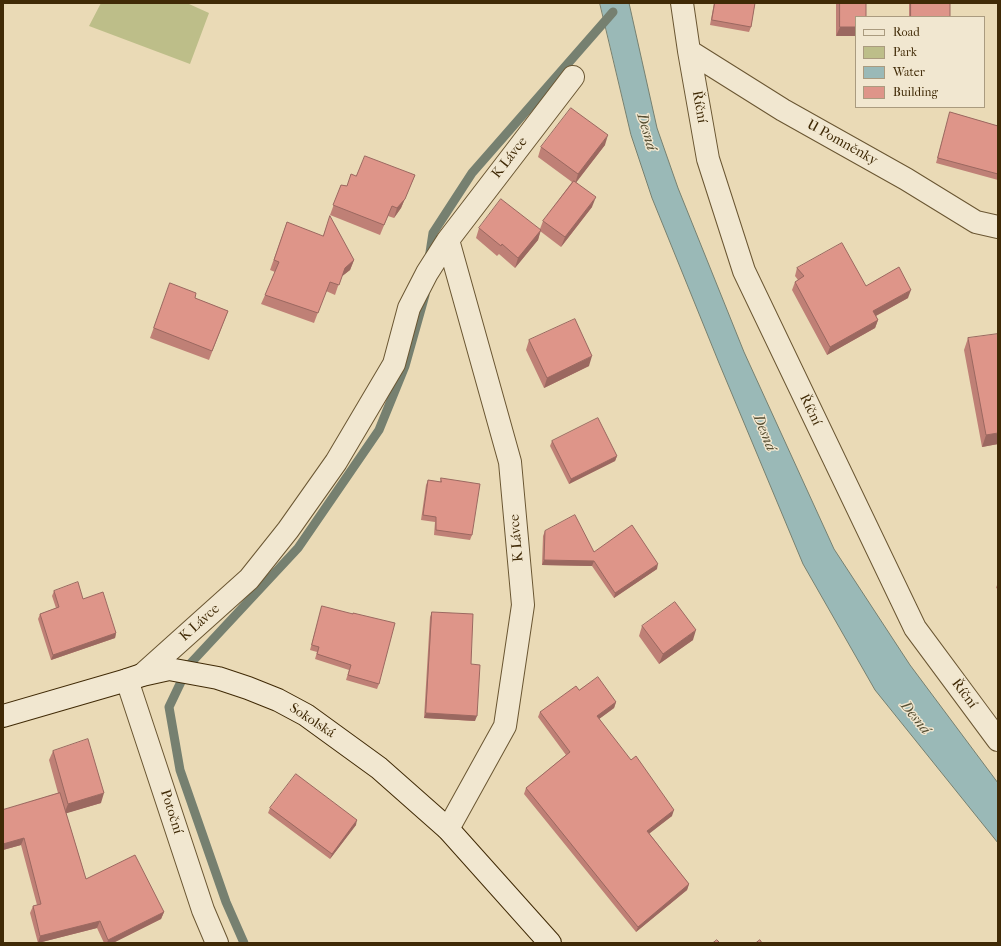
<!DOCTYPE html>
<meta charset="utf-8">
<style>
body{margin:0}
#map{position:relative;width:1001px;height:946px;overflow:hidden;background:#eadab6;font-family:"IM FELL French Canon",serif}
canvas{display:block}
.frame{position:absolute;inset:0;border:4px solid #402a06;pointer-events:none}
.legend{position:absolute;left:855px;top:16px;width:130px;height:92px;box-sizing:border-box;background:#f1e7d0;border:1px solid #aa9b7f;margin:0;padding:5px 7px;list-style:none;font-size:12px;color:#402a06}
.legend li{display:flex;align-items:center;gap:8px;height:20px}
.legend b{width:20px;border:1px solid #aa9b7f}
</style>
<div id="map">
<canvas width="1001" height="946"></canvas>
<div class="frame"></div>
<ul class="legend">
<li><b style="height:5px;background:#f1e7d0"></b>Road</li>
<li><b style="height:11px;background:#bdbe89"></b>Park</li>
<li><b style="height:11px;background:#9ab9b7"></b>Water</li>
<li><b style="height:11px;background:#de9589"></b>Building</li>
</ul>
</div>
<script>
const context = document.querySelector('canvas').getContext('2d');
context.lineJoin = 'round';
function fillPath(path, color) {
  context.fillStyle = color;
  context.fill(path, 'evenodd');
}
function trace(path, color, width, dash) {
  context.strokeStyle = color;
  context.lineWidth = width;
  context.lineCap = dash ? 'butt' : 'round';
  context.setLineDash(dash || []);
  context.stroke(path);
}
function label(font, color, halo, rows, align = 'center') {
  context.font = font + ' "IM FELL French Canon",serif';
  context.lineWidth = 3;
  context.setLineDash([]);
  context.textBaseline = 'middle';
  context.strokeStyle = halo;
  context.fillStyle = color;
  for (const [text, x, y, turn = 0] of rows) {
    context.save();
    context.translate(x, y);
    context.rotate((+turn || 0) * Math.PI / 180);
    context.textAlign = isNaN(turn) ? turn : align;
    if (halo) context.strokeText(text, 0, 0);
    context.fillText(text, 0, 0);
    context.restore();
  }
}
const green = new Path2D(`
 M101,3h88v1l20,9 -19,51 -101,-38z`);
const water = new Path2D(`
 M600,3h29l28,125 21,60 66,164 90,197 76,116 88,118v60l-123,-153 -72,-126 -84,-201 -67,-165 -21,-63z`);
const stream = new Path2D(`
 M429,259l4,-26 39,-60 141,-161
 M244,943l-18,-41 -46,-132 -11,-63 20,-42 109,-117 81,-118 26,-64 20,-71`);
const street = new Path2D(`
 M682,3l7,48 19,108 36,112 171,357 83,112
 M689,51l94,59 123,69 70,43 22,5
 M448,240l62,222 13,143 -18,121 -57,103
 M142,675l107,-96 39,-49 48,-68 58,-98 15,-56 18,-35 21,-33 125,-163
 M127,680l76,230 14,33`);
const secondary = new Path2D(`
 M3,716l124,-36 15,-5 27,-6 49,9 30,10 30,12 28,15 73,53 69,61 102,114`);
const wall = new Path2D(`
 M714,3h41l-4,24 -2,5 -39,-7z
 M836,3h30l-30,33z
 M909,3h41v14h-41z
 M950,112l48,14v54l-62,-17z
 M605,145l-29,37 16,25 -31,40 -21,-16 -2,9 -23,28 -16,-14 -2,2 -21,-18 3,-10 61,1 3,-8 29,-39 -34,-25 3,-10z
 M415,175l-14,33 -7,10 -6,-2 -8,19 -50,-20 11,-30 6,1 9,-10z
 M287,222l67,38 -4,10 -9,7 -6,18 -9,-4 -12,32 -53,-19 4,-9 10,-23 -5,-2z
 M797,268l69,18 42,12 -32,18 2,4 -3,8 -48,27 -35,-65 3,-8 3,-2 -3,-4z
 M170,283l25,15 33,13 -19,49 -59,-22z
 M968,338l30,106 -16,3 -18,-97z
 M529,340l60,26 -45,22 -18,-38z
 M552,441l65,15 -2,5 -46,23 -19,-38z
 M441,478l31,57 -2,5 -36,-5 1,-13 -14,-2 5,-35 2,-5 12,2z
 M545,531l49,21 63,17 -43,29 -22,-32 -50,-1 1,-29z
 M998,582v7l-2,-1z
 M54,591l29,8 33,34 -1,5 -64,22 -13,-41 2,-5 16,-6 -4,-12z
 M322,606l57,78 -2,5 -31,-9 3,-10 -34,-11 2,-7 -7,-2z
 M432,612l39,52 4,57 -51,-3 6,-101z
 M642,626l51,14 -34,24 -20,-28z
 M579,690l37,12 -2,6 -15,11 73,97 -23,17 40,51 -2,6 -51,42 -112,-138 2,-6 40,-33 -28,-38 2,-5z
 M53,751l48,52 -35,10 20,66 78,33 -3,7 -48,24h-9l-7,-15 -59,15 -8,-30 3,-7 4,-1 -16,-60 -18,5v-40l55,-17 -9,-33z
 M270,808l86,17 -26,34 -62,-46z`);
const shadedWall = new Path2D(`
 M840,27h16v9h-20z
 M608,135l-3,10 -30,39 3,-10z
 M415,175l-14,33 -7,10 3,-10z
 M596,197l-4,10 -31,40 4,-10z
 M541,230l-3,10 -23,28 3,-10z
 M354,260l-4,10 -9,7 4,-9z
 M911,290l-3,8 -38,21 3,-8z
 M878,320l-3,8 -48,27 3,-8z
 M592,356l-3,10 -45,22 3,-10z
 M998,433v11l-16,3 4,-12z
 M617,456l-2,5 -46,23 2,-5z
 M544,560l50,1 -2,5 -50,-1z
 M658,564l-1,5 -43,29 1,-5z
 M696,630l-3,10 -34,24 4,-10z
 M116,633l-1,5 -64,22 2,-5z
 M616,702l-2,6 -19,14 2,-6z
 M426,713l51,3 -2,5 -51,-3z
 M104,793l-3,10 -37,11 4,-10z
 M674,810l-2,6 -27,21 2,-6z
 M357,820l-1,5 -26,34 2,-5z
 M24,838l-3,7 -18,5v-6z
 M689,884l-2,6 -51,42 2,-5z
 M164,912l-3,7 -48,24h-6l1,-3z
 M100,921l-3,7 -59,15 2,-7z`);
const building = new Path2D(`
 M715,3h40l-4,24 -39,-7z
 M840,3h26v14h-10v10h-16z
 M911,3h39v14h-39z
 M571,108l37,27 -30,39 -37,-27z
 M950,112l48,14v48l-60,-16z
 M365,156l50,19 -10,24 -8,9 -5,-2 -8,19 -51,-20 8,-20 6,1 4,-12 5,2z
 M574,181l22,16 -31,40 -22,-16z
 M501,199l40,31 -23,28 -16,-14 -1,2 -22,-18z
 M330,216l24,44 -9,8 -6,17 -9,-3 -12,31 -53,-18 14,-33 -5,-2 13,-38 36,14z
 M842,243l24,43 33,-19 12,23 -38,21 5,9 -48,27 -35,-65 9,-6 -7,-8z
 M170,283l26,10 -1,5 33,13 -16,40 -58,-23z
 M575,319l17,37 -45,22 -18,-38z
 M998,334v99l-12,2 -18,-97z
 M598,418l19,38 -46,23 -19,-38z
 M441,478l39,6 -8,51 -36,-5v-13l-13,-2 5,-35 13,2z
 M575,515l19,37 38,-27 26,39 -43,29 -21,-32 -50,-1 1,-29z
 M78,582l5,17 20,-7 13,41 -63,22 -13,-41 19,-7 -5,-16z
 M675,602l21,28 -33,24 -21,-28z
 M322,606l31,8v-1l42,10 -16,61 -31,-9 3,-10 -34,-11 2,-7 -7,-2z
 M432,612l41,2 -2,50 9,1 -3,51 -51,-3z
 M598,677l18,25 -19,14 34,44 5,-4 38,54 -27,21 42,53 -51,43 -112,-139 44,-36 -30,-40 36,-26 3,4z
 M88,739l16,54 -36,11 -15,-53z
 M296,774l61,46 -25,34 -62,-46z
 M60,793l26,86 49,-24 29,57 -56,28 -8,-19 -60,15 -7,-30 8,-2 -17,-66 -21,6v-34z
 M717,940l3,3h-7z
 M760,940l2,3h-6z`);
const streetNames = [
 ["Říční",699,107,80],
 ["U Pomněnky",842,143,29],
 ["K Lávce",510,158,-52],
 ["Říční",810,410,64],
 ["K Lávce",517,538,-95],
 ["K Lávce",200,623,-42],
 ["Říční",964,694,53],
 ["Sokolská",312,721,33],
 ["Potoční",171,812,72]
];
const waterNames = [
 ["Desná",646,132,74],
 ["Desná",764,433,68],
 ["Desná",915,718,51]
];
fillPath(green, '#bdbe89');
fillPath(water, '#9ab9b7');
trace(water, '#768070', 1);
trace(stream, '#768070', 9);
trace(street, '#6a5632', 24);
trace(secondary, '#402a06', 24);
trace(street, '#f1e7d0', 22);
trace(secondary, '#f1e7d0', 22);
fillPath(wall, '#bf8076');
fillPath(shadedWall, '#9b6860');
fillPath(building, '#de9589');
trace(building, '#9b6860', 1);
label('14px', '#402a06', '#f1e7d0', streetNames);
label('italic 15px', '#564e32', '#f1e7d0', waterNames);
</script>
